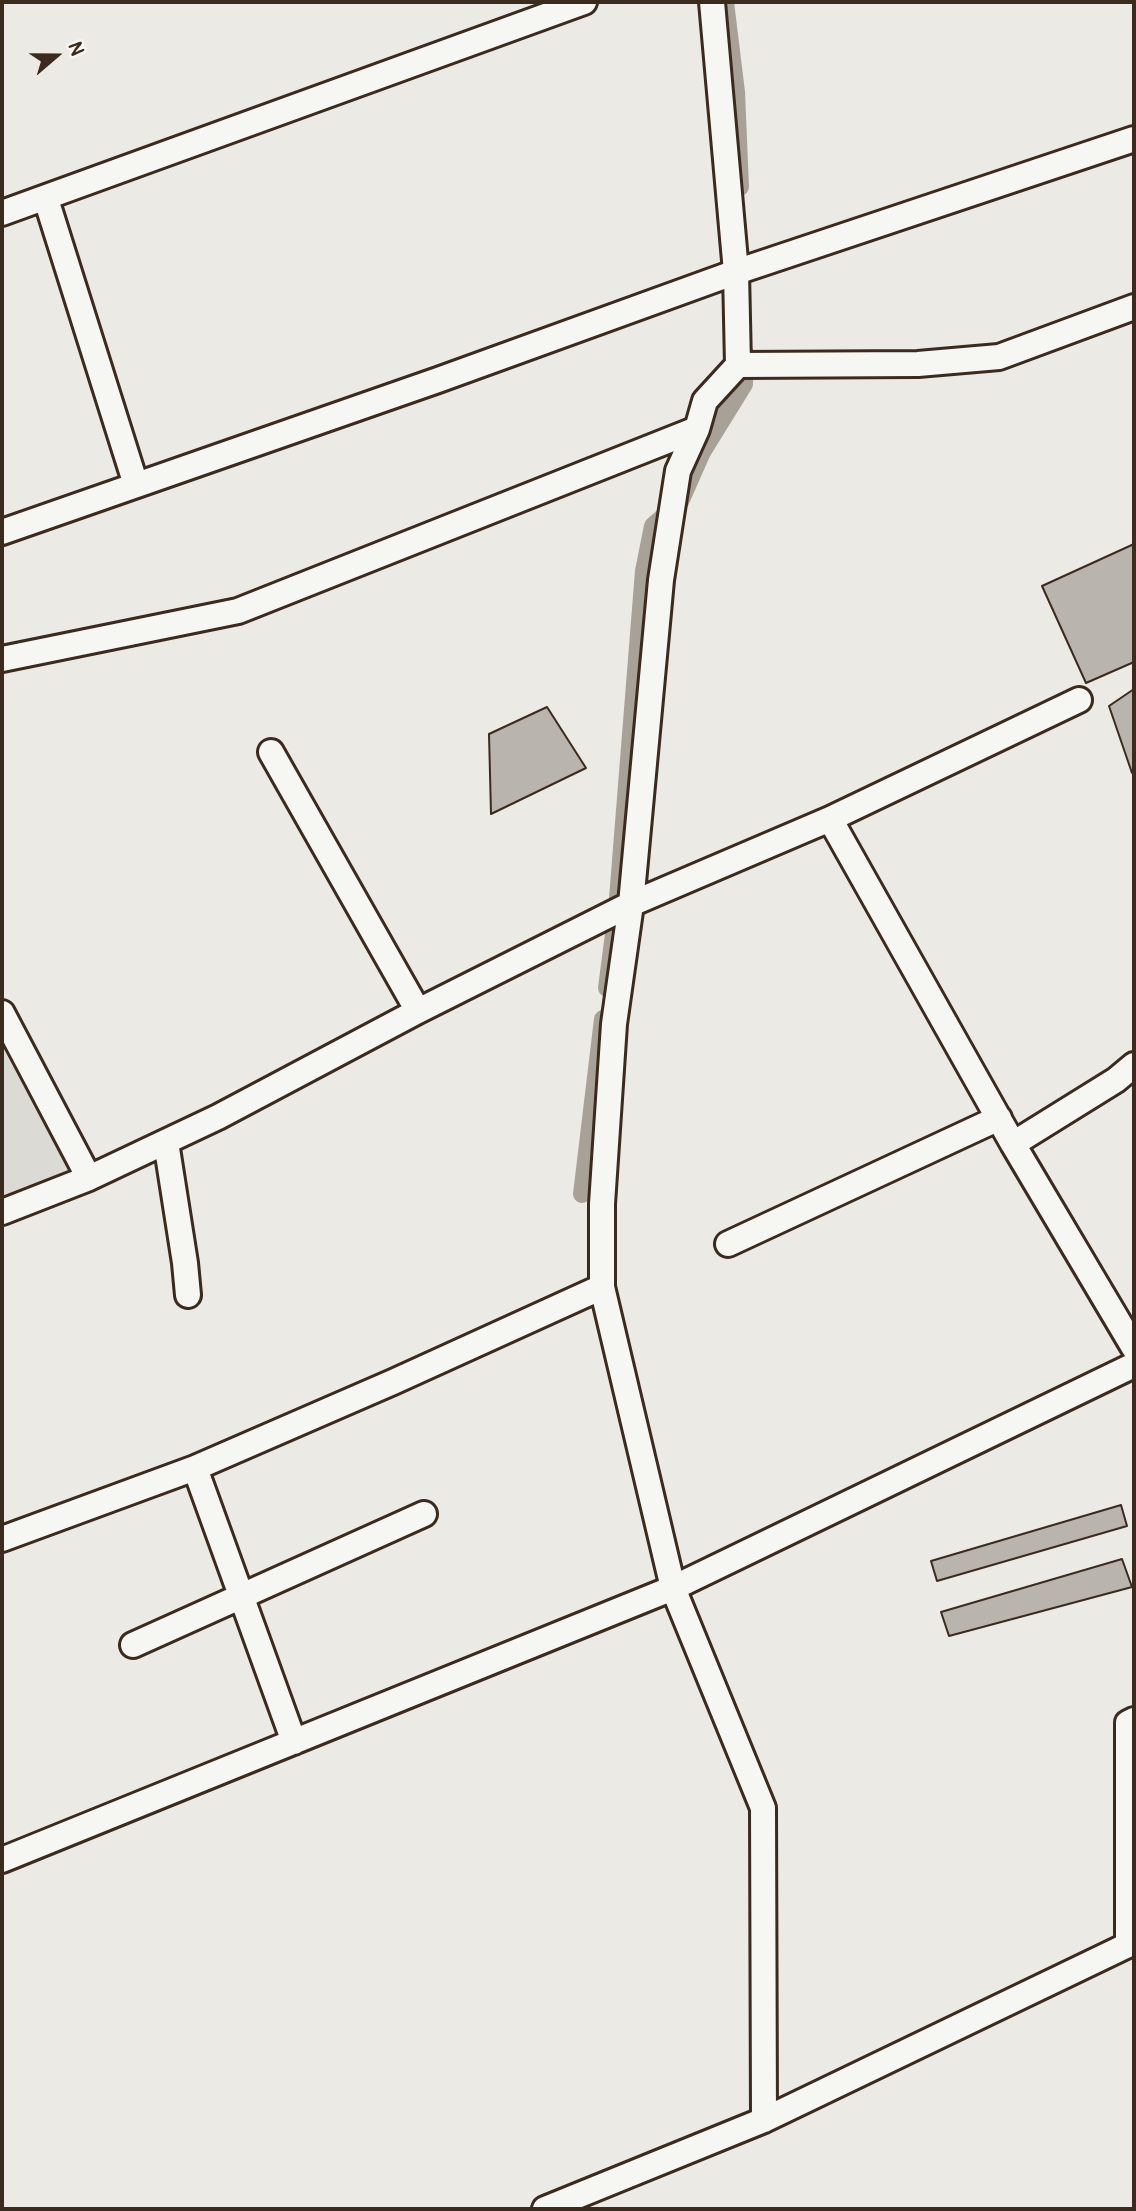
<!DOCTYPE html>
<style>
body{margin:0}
#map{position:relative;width:1136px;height:2211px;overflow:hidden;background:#ebeae5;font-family:Pangolin,sans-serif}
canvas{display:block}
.frame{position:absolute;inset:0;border:4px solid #3b2a1e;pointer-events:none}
.north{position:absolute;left:21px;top:21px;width:70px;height:70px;-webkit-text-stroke:5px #f6f6f2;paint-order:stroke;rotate:70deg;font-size:19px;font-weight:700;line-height:28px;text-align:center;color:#3b2a1e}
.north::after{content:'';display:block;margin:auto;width:24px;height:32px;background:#3b2a1e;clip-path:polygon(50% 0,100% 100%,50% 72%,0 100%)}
</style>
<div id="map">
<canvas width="1136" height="2211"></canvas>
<div class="frame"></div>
<div class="north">N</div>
</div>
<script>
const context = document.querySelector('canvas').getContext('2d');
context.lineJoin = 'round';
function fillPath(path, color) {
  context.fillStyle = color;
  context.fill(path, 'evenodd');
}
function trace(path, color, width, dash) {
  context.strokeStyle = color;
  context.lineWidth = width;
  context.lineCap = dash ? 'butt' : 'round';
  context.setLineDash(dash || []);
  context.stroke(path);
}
const built = new Path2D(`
 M2,1035l71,134 -71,29z`);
const canal = new Path2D(`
 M725,2l11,90 4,95
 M607,988l10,-77 27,-340 9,-45 27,-24 22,-50 42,-68 1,-30
 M582,1194l21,-175`);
const building = new Path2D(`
 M1134,544v118l-48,21 -44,-97z
 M1134,689v84h-2l-23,-67z
 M547,707l39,61 -95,46 -2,-80z
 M1121,1505l6,21 -190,55 -6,-20z
 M1122,1559l10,28 -183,49 -8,-24z`);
const minor = new Path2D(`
 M712,2l24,270 2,93 -33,36 -8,28 -19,42 -17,109 -30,324 -17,120 -12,180v83l71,301 90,220 1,312
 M46,199l90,286
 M2,213l582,-211
 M738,365l180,-1 81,-7 135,-50
 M2,532l436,-152 298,-108 398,-133
 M2,659l236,-48 459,-182
 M271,752l147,259
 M830,819l183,325 121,204
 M2,1013l87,165
 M166,1142l19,121 3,32
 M1013,1144l103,-64 18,-15
 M2,1212l87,-34 129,-61 200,-106 213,-107 199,-85 249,-119
 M728,1244l271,-126
 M195,1468l99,274
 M2,1539l193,-71 198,-86 209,-95
 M133,1645l291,-131
 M2,1860l671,-272 461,-223
 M1128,1945v-222l6,-3
 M545,2209l219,-89 364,-175`);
fillPath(built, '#dcdad4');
trace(canal, '#a8a198', 18);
fillPath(building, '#bab4ae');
trace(building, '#3b2a1e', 2);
trace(minor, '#3b2a1e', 30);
trace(minor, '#f6f6f2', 24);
</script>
